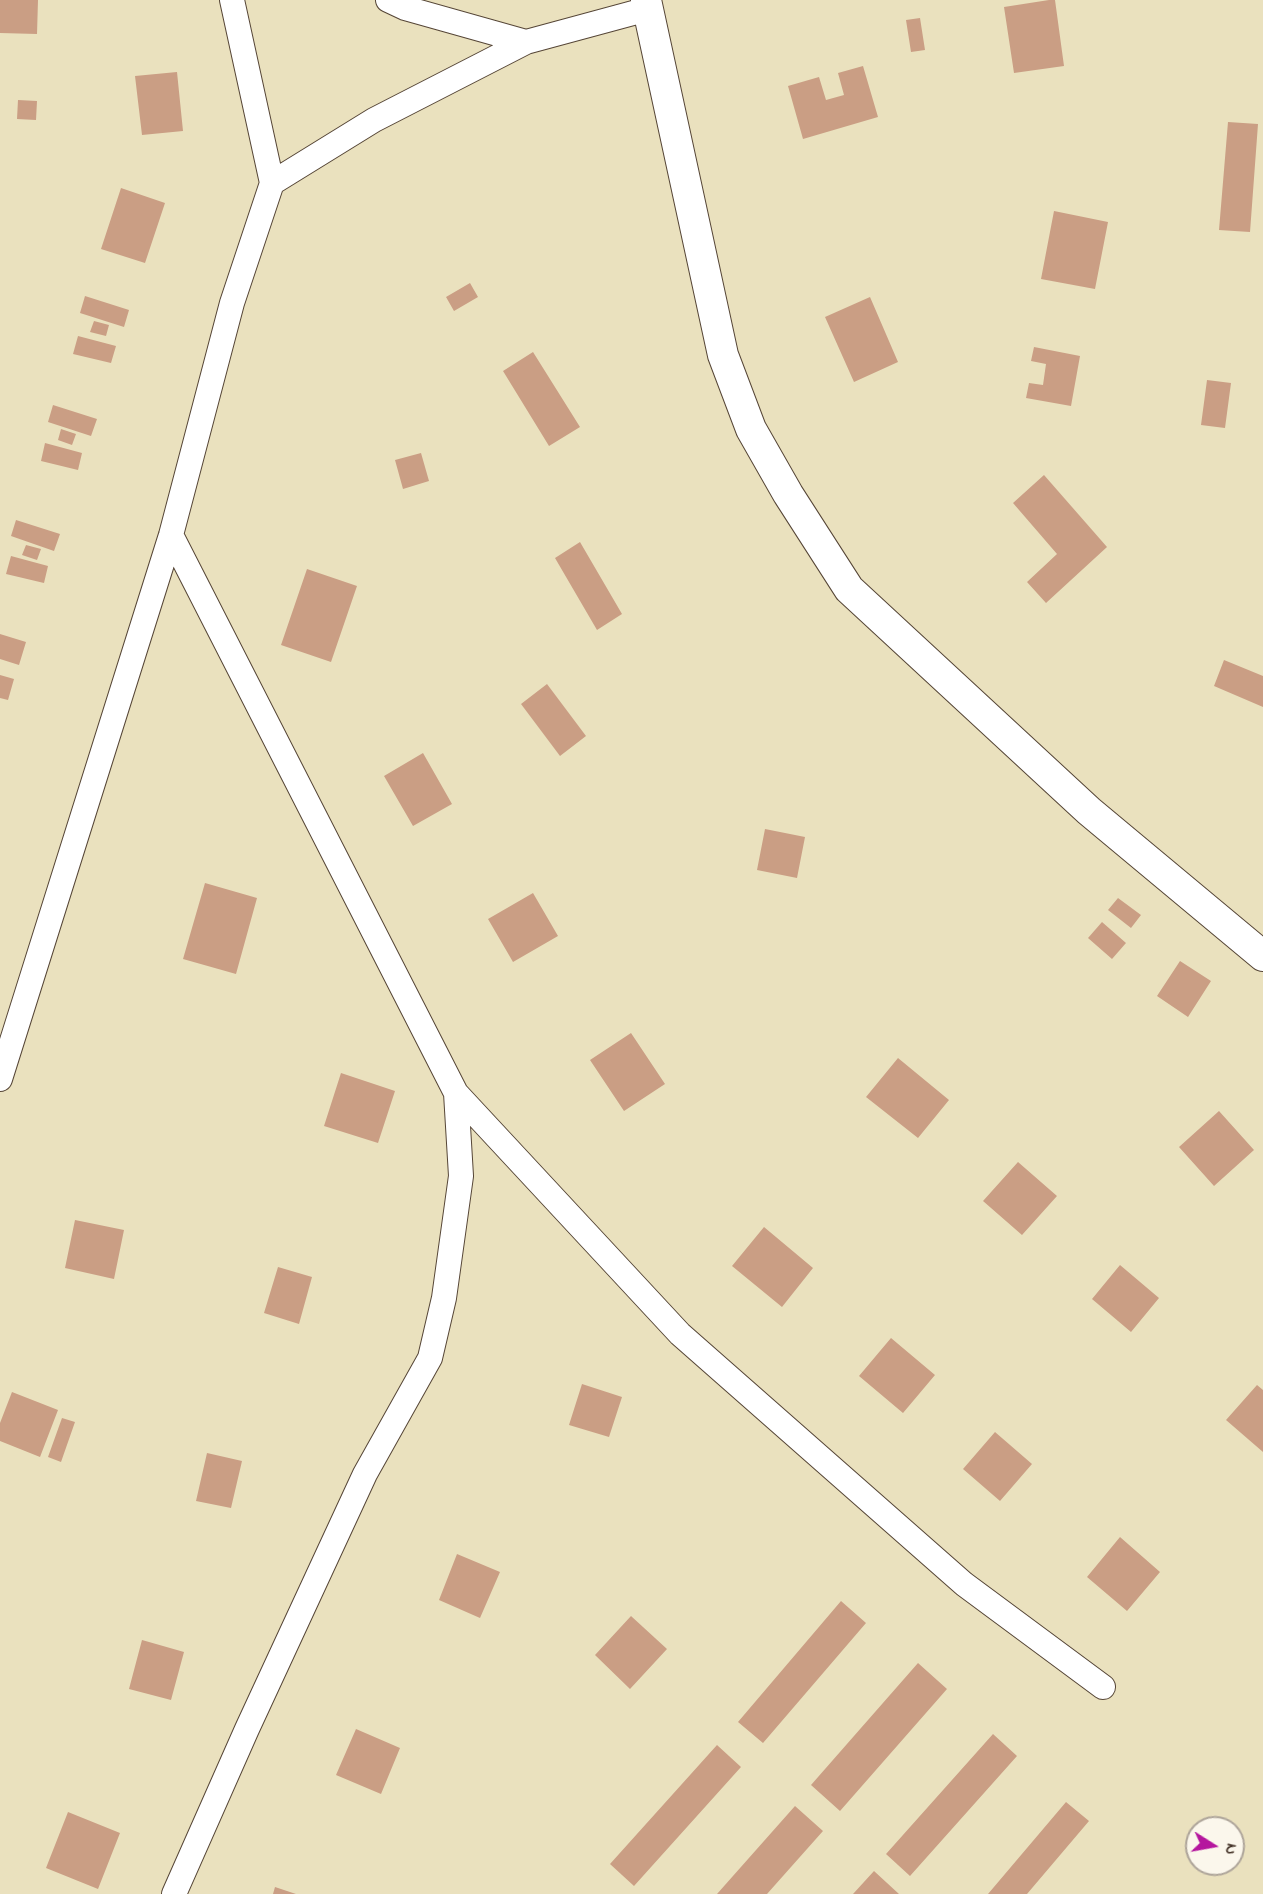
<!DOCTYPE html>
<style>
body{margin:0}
#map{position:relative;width:1263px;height:1894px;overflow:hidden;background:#eae1be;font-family:"Indie Flower",sans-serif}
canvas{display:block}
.north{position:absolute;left:1185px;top:1816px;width:60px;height:60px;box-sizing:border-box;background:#fbf7ec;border:2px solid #aea59a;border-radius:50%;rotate:101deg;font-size:16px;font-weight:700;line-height:24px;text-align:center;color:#3b2a1e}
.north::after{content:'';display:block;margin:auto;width:21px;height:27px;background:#b5179e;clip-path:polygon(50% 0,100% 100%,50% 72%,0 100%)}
</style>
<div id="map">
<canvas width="1263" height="1894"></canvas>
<div class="north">N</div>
</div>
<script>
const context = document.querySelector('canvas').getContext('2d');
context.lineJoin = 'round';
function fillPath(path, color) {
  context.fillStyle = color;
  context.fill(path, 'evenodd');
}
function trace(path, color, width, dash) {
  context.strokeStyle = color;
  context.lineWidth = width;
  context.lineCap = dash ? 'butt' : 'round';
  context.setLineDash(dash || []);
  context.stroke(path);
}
const building = new Path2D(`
 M0,0h38l-1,34 -37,-1z
 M1049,0h6l9,66 -50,7 -10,-66z
 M920,18l5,32 -14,2 -5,-32z
 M863,66l15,51 -75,22 -15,-53 31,-9 7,23 18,-5 -6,-22z
 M177,72l6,59 -41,4 -7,-59z
 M18,100l19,1 -1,19 -19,-1z
 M1228,122l30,2 -8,108 -31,-2z
 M121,188l44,15 -20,60 -44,-14z
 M1054,211l54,11 -13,67 -54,-10z
 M470,283l8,14 -24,14 -8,-14z
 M85,296l44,14 -5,17 -44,-14z
 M870,297l28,65 -44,20 -29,-65z
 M94,321l15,4 -3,11 -16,-4z
 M78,336l38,10 -5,17 -38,-9z
 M1034,347l46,9 -9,50 -45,-8 3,-15 14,2 3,-21 -15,-3z
 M533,352l47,75 -31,19 -46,-75z
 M1207,380l24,3 -6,45 -24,-3z
 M53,405l44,14 -6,17 -43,-14z
 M61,429l15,5 -4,11 -14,-5z
 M45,443l37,10 -4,17 -37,-9z
 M421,453l8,28 -26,8 -8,-29z
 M1044,475l63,72 -61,56 -19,-21 30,-28 -44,-51z
 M16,520l44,14 -6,17 -43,-15z
 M580,542l42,72 -25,16 -42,-72z
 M26,545l15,4 -4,11 -15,-5z
 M11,556l37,10 -4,17 -38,-9z
 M307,569l50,17 -26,76 -50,-17z
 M0,634l26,8 -7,23 -19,-6z
 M1224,660l39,16v31l-49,-21z
 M0,675l14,4 -6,21 -8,-2z
 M547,684l39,52 -26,20 -39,-52z
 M423,753l29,51 -39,22 -29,-50z
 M765,829l40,8 -8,41 -40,-8z
 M205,883l52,15 -21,76 -53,-15z
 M533,893l25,43 -45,26 -25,-43z
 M1118,898l23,17 -10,13 -23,-18z
 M1102,922l24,21 -14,16 -24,-21z
 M1180,961l31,20 -23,36 -31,-21z
 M631,1033l34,51 -41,27 -34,-51z
 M898,1058l51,42 -31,38 -52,-41z
 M341,1073l54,18 -17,52 -54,-17z
 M1219,1111l35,39 -40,36 -35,-39z
 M1018,1162l39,34 -35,39 -39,-34z
 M75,1220l49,10 -10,49 -49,-11z
 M764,1227l49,41 -31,39 -50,-41z
 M1120,1265l39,33 -28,34 -39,-33z
 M278,1267l34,10 -13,47 -35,-11z
 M891,1338l44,37 -32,38 -44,-37z
 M582,1384l40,13 -13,40 -40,-12z
 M1257,1385l6,5v62l-37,-32z
 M12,1392l46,18 -18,47 -40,-16v-18z
 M62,1418l13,4 -14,40 -13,-5z
 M995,1432l37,32 -32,37 -37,-32z
 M207,1453l35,8 -11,47 -35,-7z
 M1120,1537l40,35 -33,39 -40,-34z
 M457,1554l43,18 -20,46 -41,-18z
 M841,1601l25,22 -103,120 -25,-21z
 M631,1616l36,33 -37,40 -35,-34z
 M142,1640l42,12 -13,48 -42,-11z
 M918,1663l29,26 -107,122 -29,-26z
 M356,1729l44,19 -19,46 -45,-19z
 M993,1734l24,22 -107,120 -24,-22z
 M717,1745l24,22 -107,119 -24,-22z
 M1066,1802l23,19 -62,73h-39z
 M795,1806l28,25 -56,63h-50z
 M68,1812l52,21 -22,56 -52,-21z
 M874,1871l25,23h-46z
 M275,1887l21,7h-23z`);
const minor = new Path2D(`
 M232,0l40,183
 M388,0l17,8 121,34
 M171,535l285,558 5,83 -17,122 -14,60 -65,116 -118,255 -73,165
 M0,1079l171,-544 61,-232 40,-120 102,-63 152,-78 122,-33
 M456,1093l224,241 284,250 139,103`);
const tertiary = new Path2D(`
 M646,0l77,355 28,74 37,65 61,95 240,222 174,145`);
fillPath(building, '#ca9e84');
trace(minor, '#554536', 26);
trace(tertiary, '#554536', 32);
trace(minor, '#fff', 24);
trace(tertiary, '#fff', 30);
</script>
